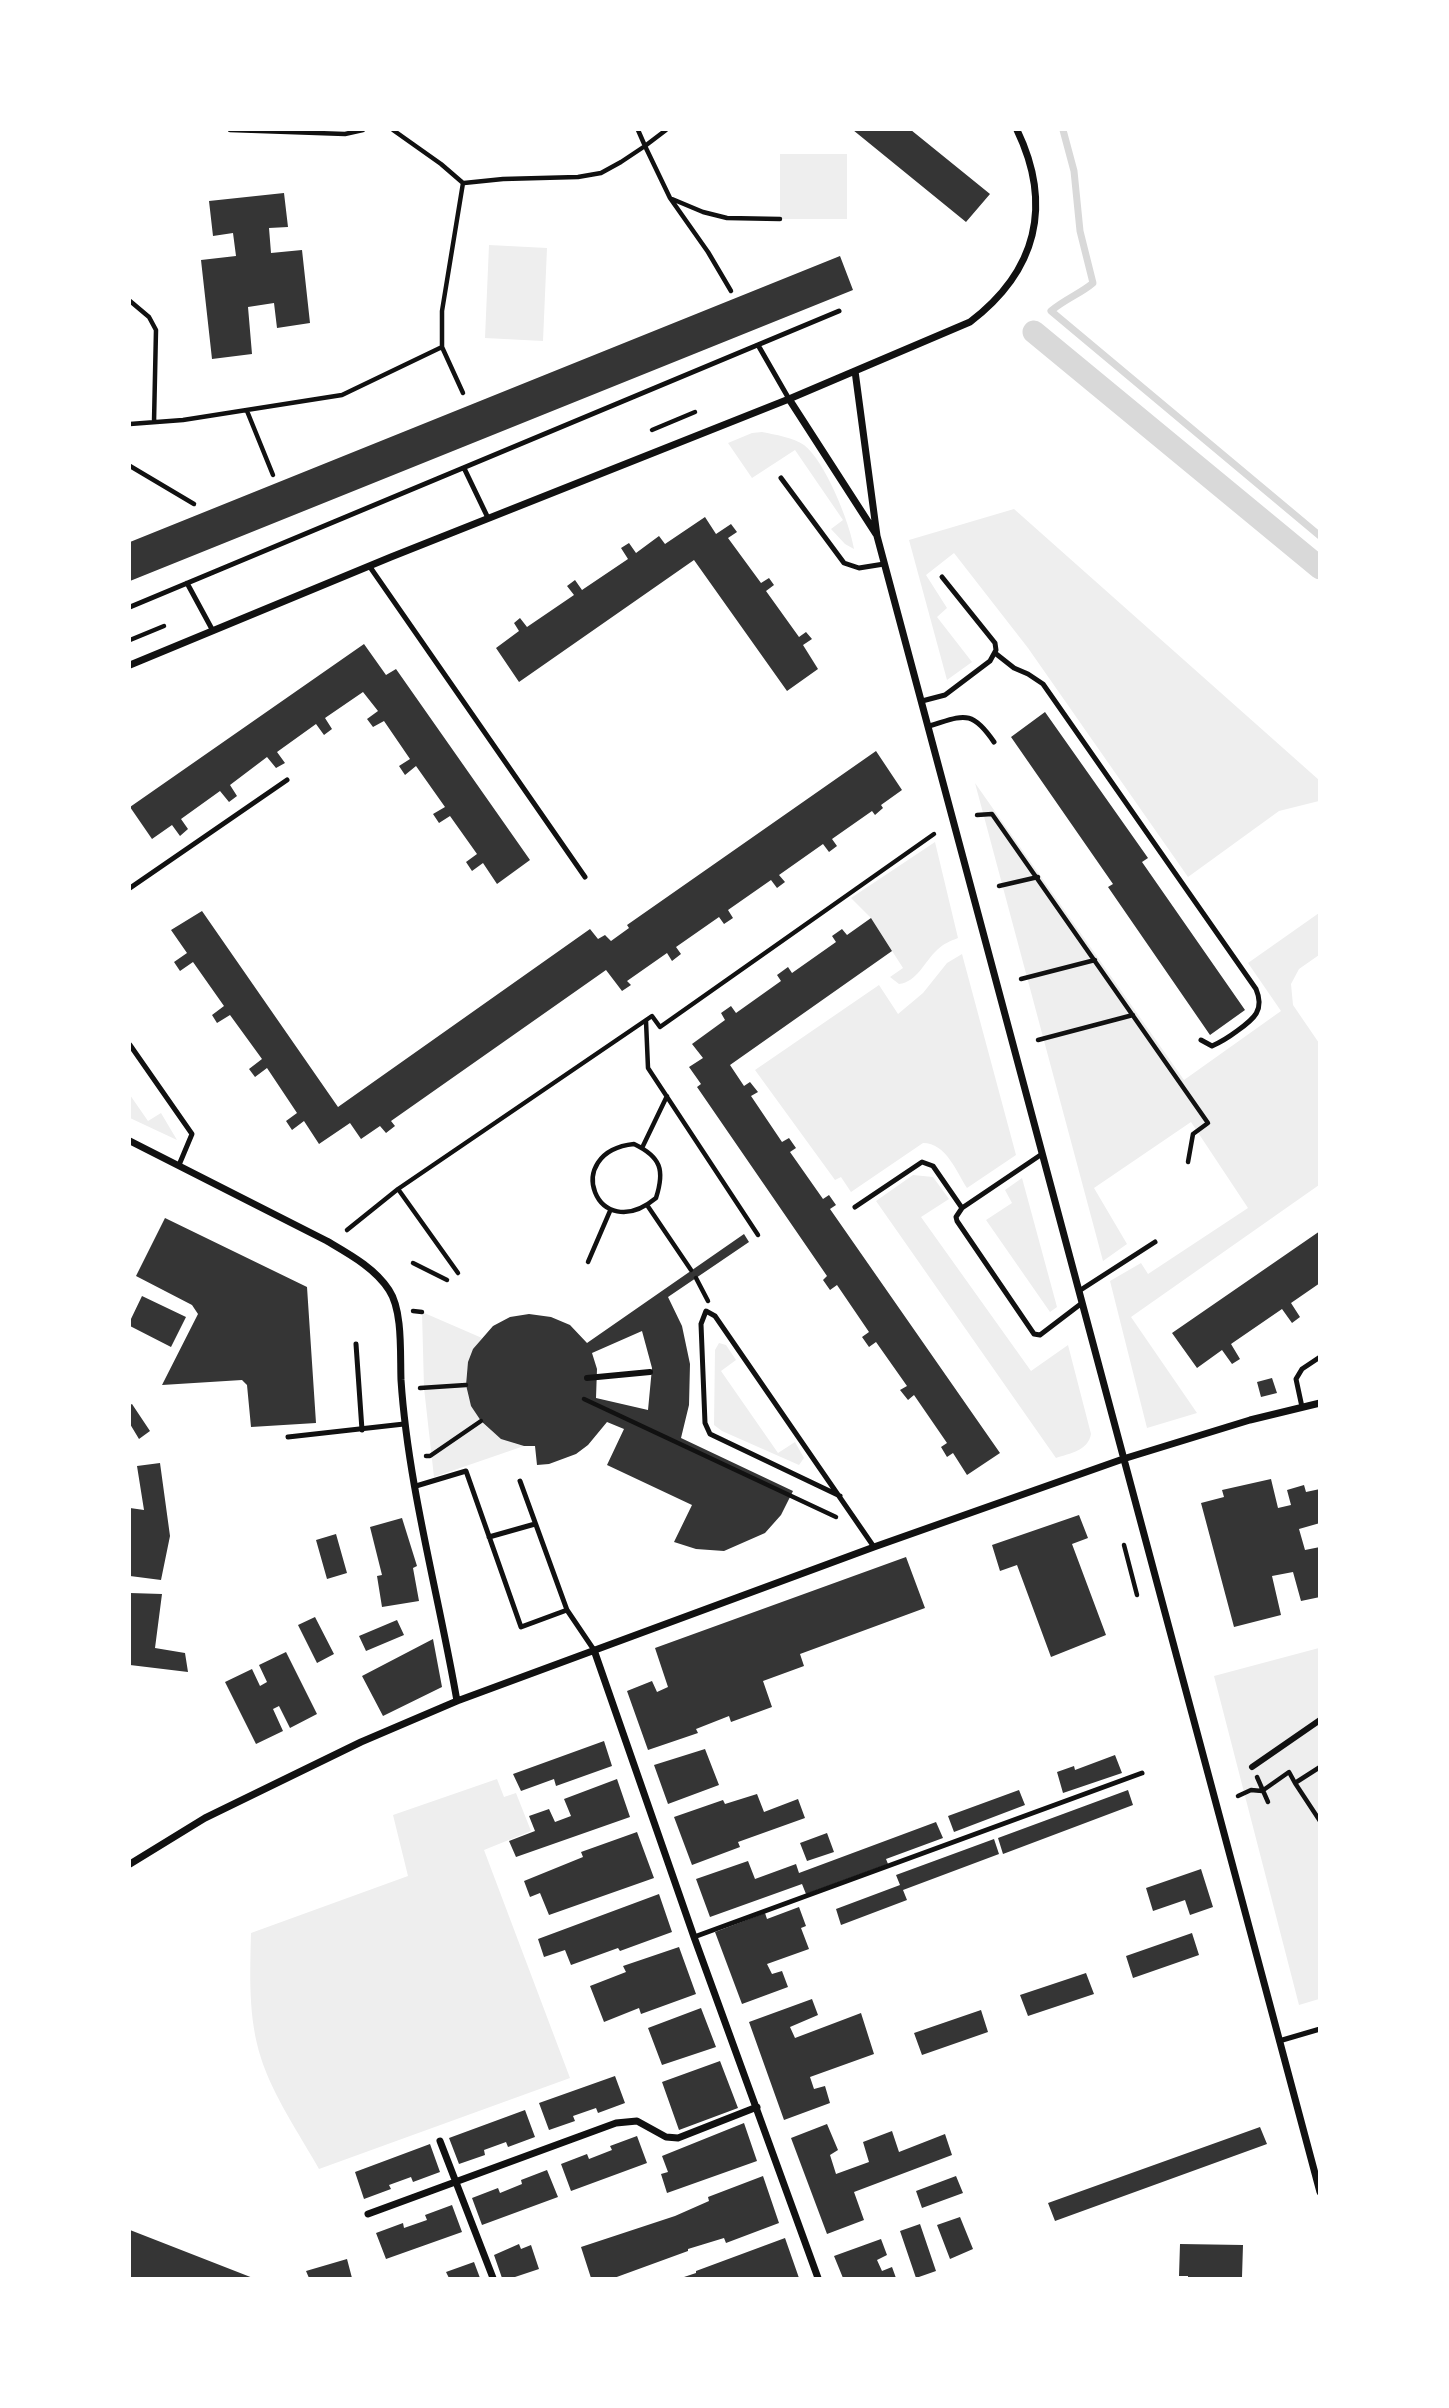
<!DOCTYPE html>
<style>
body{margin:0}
#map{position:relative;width:1449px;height:2408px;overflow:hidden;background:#fff;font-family:Spectral,serif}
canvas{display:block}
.frame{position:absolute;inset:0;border:131px solid #fff;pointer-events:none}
</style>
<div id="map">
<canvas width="1449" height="2408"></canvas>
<div class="frame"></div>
</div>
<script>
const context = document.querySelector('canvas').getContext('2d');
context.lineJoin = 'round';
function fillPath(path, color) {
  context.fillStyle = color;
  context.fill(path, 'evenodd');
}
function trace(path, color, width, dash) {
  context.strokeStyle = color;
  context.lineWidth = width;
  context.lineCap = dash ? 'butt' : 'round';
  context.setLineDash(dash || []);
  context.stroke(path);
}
const green = new Path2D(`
 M780,154h67v65h-67z
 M489,245l58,3 -4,93 -58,-3z
 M762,432c14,3 30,5 42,13 21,16 46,78 50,104l-9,-5 -14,-15 12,-9 -48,-70 -43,28 -24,-35 24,-10z
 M1014,509l305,271v21l-40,10 -91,66 -160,-229 -74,-95 -28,22 21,33 -10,9 35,45 -25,18 -38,-140z
 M975,783l209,297 97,-69 -33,-48 71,-50v42l-20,14 -8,15 2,21 26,38v142l-188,132 66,96 -50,15 -37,-147 31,-18 7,11 100,-66 -57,-86 -97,66 33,56 -24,17z
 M935,842l23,96c-8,3 -15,6 -21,12 -12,11 -20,32 -38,34l-9,-7 13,-9 -32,-50 -20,-20z
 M962,954l54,201 -49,33c-11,-17 -21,-45 -44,-45l-72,49 -10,-15 -6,3 -80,-110 124,-85 19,29 25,-21 24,-30z
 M130,1095l18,26 13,-8 16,27 -47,-22z
 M913,1175l20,2 16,22 -28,18 110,154 37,-26 23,89c-3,17 -21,19 -35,24l-180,-257z
 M1022,1178l35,129 -7,5 -64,-92 26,-17 -7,-13z
 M422,1312l60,26c-34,44 -9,96 42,108l-90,31 -10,-89z
 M719,1343l7,2 10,15 -15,11 57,82 17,-11 9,16 -5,7 -77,-34 -8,-6 1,-75z
 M1319,1648v351l-20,6 -85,-329z
 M497,1779l7,18 12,-4 15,38 -47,19 86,228 -251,91c-19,-34 -46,-73 -58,-111 -13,-40 -11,-83 -10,-125l157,-57 -15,-61z`);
const stream = new Path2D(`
 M1063,130l11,41 6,60 13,52c-13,11 -28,16 -42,28l269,225`);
const canal = new Path2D(`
 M1034,332l286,236`);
const building = new Path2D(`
 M853,130h58l79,64 -24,28z
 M284,193l4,34 -19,1 2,25 31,-3 8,73 -33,5 -3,-25 -26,4 4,47 -40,5 -11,-99 35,-4 -3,-23 -20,3 -4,-35z
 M840,256l13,34 -723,291v-39z
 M705,517l11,17 15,-10 6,8 -9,6 33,45 8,-5 5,7 -8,6 33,46 7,-5 6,7 -9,6 15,24 -31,22 -93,-131 -175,122 -23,-34 23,-17 -5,-8 6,-5 7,9 47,-32 -7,-9 8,-6 7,10 46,-31 -7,-11 8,-5 7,10 23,-17 6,8z
 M364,644l22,31 10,-6 134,191 -33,24 -14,-21 -11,8 -6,-9 11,-8 -27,-38 -11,7 -6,-9 12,-7 -29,-41 -11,9 -6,-9 11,-7 -26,-38 -11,6 -6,-8 11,-8 -15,-19 -38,26 7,11 -8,6 -8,-11 -39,28 8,11 -9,5 -9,-11 -37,28 7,11 -8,6 -9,-11 -39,28 7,10 -8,7 -8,-11 -20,14 -22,-32z
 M1045,712l103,146 -6,4 103,148 -35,25 -102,-148 5,-3 -102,-147z
 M876,751l26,39 -21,15 2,3 -8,7 -3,-4 -40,28 5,7 -8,6 -6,-8 -44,31 6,7 -8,6 -6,-8 -43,30 5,8 -9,6 -5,-7 -43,30 5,7 -9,7 -5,-8 -40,28 4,4 -9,6 -16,-21 -215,151 4,5 -9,7 -6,-7 -19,13 -11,-16 -31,21 -15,-23 -12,9 -6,-9 11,-8 -30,-45 -12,9 -6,-8 13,-10 -32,-44 -13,8 -5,-8 12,-9 -31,-44 -13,9 -6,-9 13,-9 -16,-23 31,-19 136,196 252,-178 8,10 7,-4 6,6 18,-13 -2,-3z
 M871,918l21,33 -162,114 14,21 6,-4 8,10 -7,4 31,46 7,-4 7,10 -6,4 33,47 6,-4 7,10 -6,4 170,244 -33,22 -14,-22 -6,4 -6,-10 6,-4 -33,-48 -6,5 -8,-10 7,-4 -31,-44 -7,5 -7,-10 7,-5 -32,-47 -7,5 -7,-10 4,-4 -130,-189 4,-3 -12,-17 14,-9 -11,-14 33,-24 -4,-7 10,-7 5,7 45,-32 -4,-6 11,-8 4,6 44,-31 -4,-6 10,-7 5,6z
 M165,1218l142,69 9,136 -65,4 -4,-42 -5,-5 -80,5 36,-71 -6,-9 -56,-29z
 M1320,1231v52l-29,20 9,14 -8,6 -10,-14 -51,35 9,15 -8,5 -10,-14 -25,18 -25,-35z
 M744,1234l5,8 -81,55 14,29 8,38 -1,41 -8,33 112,53 -12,24 -16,18 -41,18 -28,-2 -22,-7 18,-37 -85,-40 17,-36 -17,-7 -19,23 -12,9 -27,10 -12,1 -2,-19h-11l-23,-7 -20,-18 -10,-15 -5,-21 2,-23 5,-13 20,-23 17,-9 19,-3 22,3 19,8 17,18zM642,1331l10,37 -4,42 -52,-12 1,-29 -5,-16z
 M142,1296l44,21 -15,30 -41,-21v-5z
 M1272,1378l5,15 -16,4 -4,-15z
 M132,1404l18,27 -11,8 -9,-15v-19z
 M160,1463l10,73 -9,44 -31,-4v-68l14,2 -7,-44z
 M1271,1479l7,29 13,-3 -4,-15 17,-5 2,7 14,-3v34l-21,6 6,21 15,-3v50l-19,4 -8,-29 -21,4 9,39 -47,12 -33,-124 23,-6 -2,-7z
 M1079,1515l9,23 -16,6 34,91 -55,22 -34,-92 -17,6 -8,-26z
 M402,1518l15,48 -4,2 6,33 -37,6 -5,-31 5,-1 -12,-48z
 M336,1534l11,39 -20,6 -11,-39z
 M906,1557l19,51 -125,46 4,12 -41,15 9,26 -41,15 -2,-6 -33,13 2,4 -50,17 -21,-59 25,-10 5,11 11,-5 -13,-39z
 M130,1593l32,1 -7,54 30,5 3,19 -58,-7z
 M315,1617l19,37 -17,9 -19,-38z
 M397,1620l7,15 -38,16 -7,-15z
 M433,1639l9,48 -59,29 -21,-40z
 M286,1652l31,62 -27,14 -11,-22 -6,3 10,22 -27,13 -31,-62 27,-13 8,17 7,-4 -8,-17z
 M604,1741l8,25 -56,20 -2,-7 -33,12 -8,-17z
 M705,1749l14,36 -51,19 -14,-39z
 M1115,1755l7,18 -59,20 -6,-21 17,-6 1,4z
 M617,1779l13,38 -114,40 -7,-16 26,-10 -6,-15 20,-7 6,13 16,-6 -7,-17z
 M1019,1790l6,15 -71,27 -6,-16z
 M1128,1790l5,15 -130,49 -5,-16z
 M757,1794l7,18 34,-13 7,19 -67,24 2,5 -48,18 -18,-48 49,-17 2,4z
 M936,1822l7,16 -57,21 2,5 -82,30 -4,-10 -92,33 -14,-38 52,-18 7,18 41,-15 3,9z
 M637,1832l17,46 -105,37 -9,-22 -10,4 -6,-16 59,-24 -2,-5z
 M827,1833l7,19 -27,9 -7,-18z
 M994,1839l5,15 -96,36 4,10 -66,25 -5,-16 64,-24 -4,-10z
 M1201,1869l12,38 -23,8 -5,-15 -32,11 -7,-23z
 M659,1894l13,38 -52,19 -2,-3 -47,17 -6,-15 -21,7 -6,-18z
 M799,1907l7,19 -5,2 8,21 -42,15 5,10 10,-3 6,16 -46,17 -27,-72 50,-19 2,6z
 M1192,1933l7,22 -66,23 -7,-22z
 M679,1947l17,47 -55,20 -2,-6 -35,14 -14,-36 36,-14 -3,-6z
 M1086,1973l8,21 -66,22 -8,-21z
 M812,1999l6,16 -28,12 5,11 66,-25 13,41 -64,23 4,12 11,-3 5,17 -46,17 -35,-98z
 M701,2008l15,39 -54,18 -14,-37z
 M981,2010l7,22 -66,23 -8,-22z
 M720,2061l18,47 -59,22 -17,-48z
 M615,2076l10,27 -27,10 -2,-5 -23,8 2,5 -26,9 -10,-27z
 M525,2110l10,27 -27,10 -2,-5 -22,8 1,5 -26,9 -10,-26z
 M744,2123l13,38 -90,32 -6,-19 7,-2 -6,-16z
 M827,2124l11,26 -8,5 6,19 33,-12 -6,-20 29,-11 7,21 46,-18 7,21 -98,37 10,28 -37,14 -36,-96z
 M1260,2127l7,17 -212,77 -7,-18z
 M637,2136l10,27 -76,28 -10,-27 26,-10 2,5 23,-9 -2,-4z
 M430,2144l10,28 -27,10 -2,-5 -22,8 2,4 -27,10 -9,-27z
 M547,2170l11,27 -76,28 -10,-27 26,-10 2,5 22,-9 -1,-4z
 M763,2176l16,47 -53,20 -2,-5 -36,11v2l-74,27h-23l-10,-31 94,-31 34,-15 -1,-4z
 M956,2176l7,17 -41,15 -6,-17z
 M452,2205l10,27 -76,27 -10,-26 27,-10 1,5 23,-8 -2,-5z
 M960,2217l13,32 -23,10 -13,-34z
 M920,2224l16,47 -20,7 -16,-47z
 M130,2230l123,48h-123z
 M785,2238l14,40h-118l15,-5v-2z
 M881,2239l6,16 -10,5 5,11 10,-4 4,11h-53l-9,-22z
 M519,2244l2,5 10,-4 8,24 -27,9h-10l-8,-23z
 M1180,2244l63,1 -1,32 -54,1v-2h-9z
 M347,2259l5,19h-43l-3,-7z
 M474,2262l6,16h-31l-3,-6z`);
const path = new Path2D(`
 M230,130l115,4 18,-4
 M638,130l7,16 21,-16
 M464,183l39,-4 75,-2 23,-4 20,-11 24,-16 25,52 38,54 23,39
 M672,199l31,13 24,6 53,1
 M130,301l19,16 7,13 -2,92
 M442,347l21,46
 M247,411l26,64
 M130,424l53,-4 159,-25 100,-48v-36l21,-128 -22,-19 -48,-34
 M652,430l43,-18
 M130,466l64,38
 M130,640l34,-14
 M977,815l15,-1 216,309 -15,11 -5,28
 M999,886l39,-9
 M1021,979l74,-19
 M646,1021l2,47 110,167
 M1038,1040l95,-25
 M634,1144c27,13 31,26 22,54 -59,49 -96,-46 -22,-54z
 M642,1148l25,-52
 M398,1189l60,84
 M647,1205l44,65
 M347,1230l51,-41 254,-173 8,11 274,-193
 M588,1262l22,-51
 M413,1263l34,17
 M696,1278l12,23
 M413,1311l9,1
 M420,1388l46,-3
 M584,1399l252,118
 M426,1456h4l51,-35
 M1124,1545l13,50
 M1320,1767l-25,16 25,38
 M1257,1777l11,25
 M1238,1796l13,-6 11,1 27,-19 6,11`);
const service = new Path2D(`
 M758,345l31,54
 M464,468l24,50
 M781,478l63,85 15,5 25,-4
 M370,567l215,310
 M187,583l26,48
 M130,607l709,-296
 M995,653l19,15 14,6 15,10 213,305c9,21 -2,30 -19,42 -8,6 -16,11 -25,15l-11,-6
 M922,701l23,-6 45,-34 6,-11 -1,-7 -53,-66
 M929,726c34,-10 42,-18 65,16
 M130,888l157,-108
 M130,1045l62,89 -13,31
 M1042,1154l-80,54 -6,9 1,4 77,113 6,1 42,-32
 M855,1207l67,-45 11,4 29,42
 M1079,1291l76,-49
 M356,1344l6,86
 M1302,1407l-6,-28 6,-10 18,-12
 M288,1437l116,-13
 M520,1481l47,129 27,40
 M416,1486l50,-15 55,156 46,-17
 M840,1496l-130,-62 -5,-11 -4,-99 5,-13 9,5 159,231
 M489,1537l46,-13
 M694,1937l448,-164
 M1279,2041l41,-12`);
const pedestrian = new Path2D(`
 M587,1378l63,-6
 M1252,1767l68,-47`);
const minor = new Path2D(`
 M855,371l22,165 443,1656
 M789,399l87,135
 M130,665l261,-108 398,-158 181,-77c67,-51 83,-117 47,-192
 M130,1141l197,100c22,13 48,27 62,49 14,21 11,64 12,90 7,106 38,216 56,321
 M594,1650l100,287 124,341
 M130,1864l75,-46 156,-76 96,-41 417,-154 249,-88 127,-39 70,-17
 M440,2141l53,137
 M368,2214l248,-91 21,-2 29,16 12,1 79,-31`);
fillPath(green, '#eee');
trace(stream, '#d9d9d9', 7);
trace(canal, '#d9d9d9', 23);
fillPath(building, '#353535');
trace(path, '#111', 4.5);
trace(service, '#111', 5);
trace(pedestrian, '#111', 6);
trace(minor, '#111', 7);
</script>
